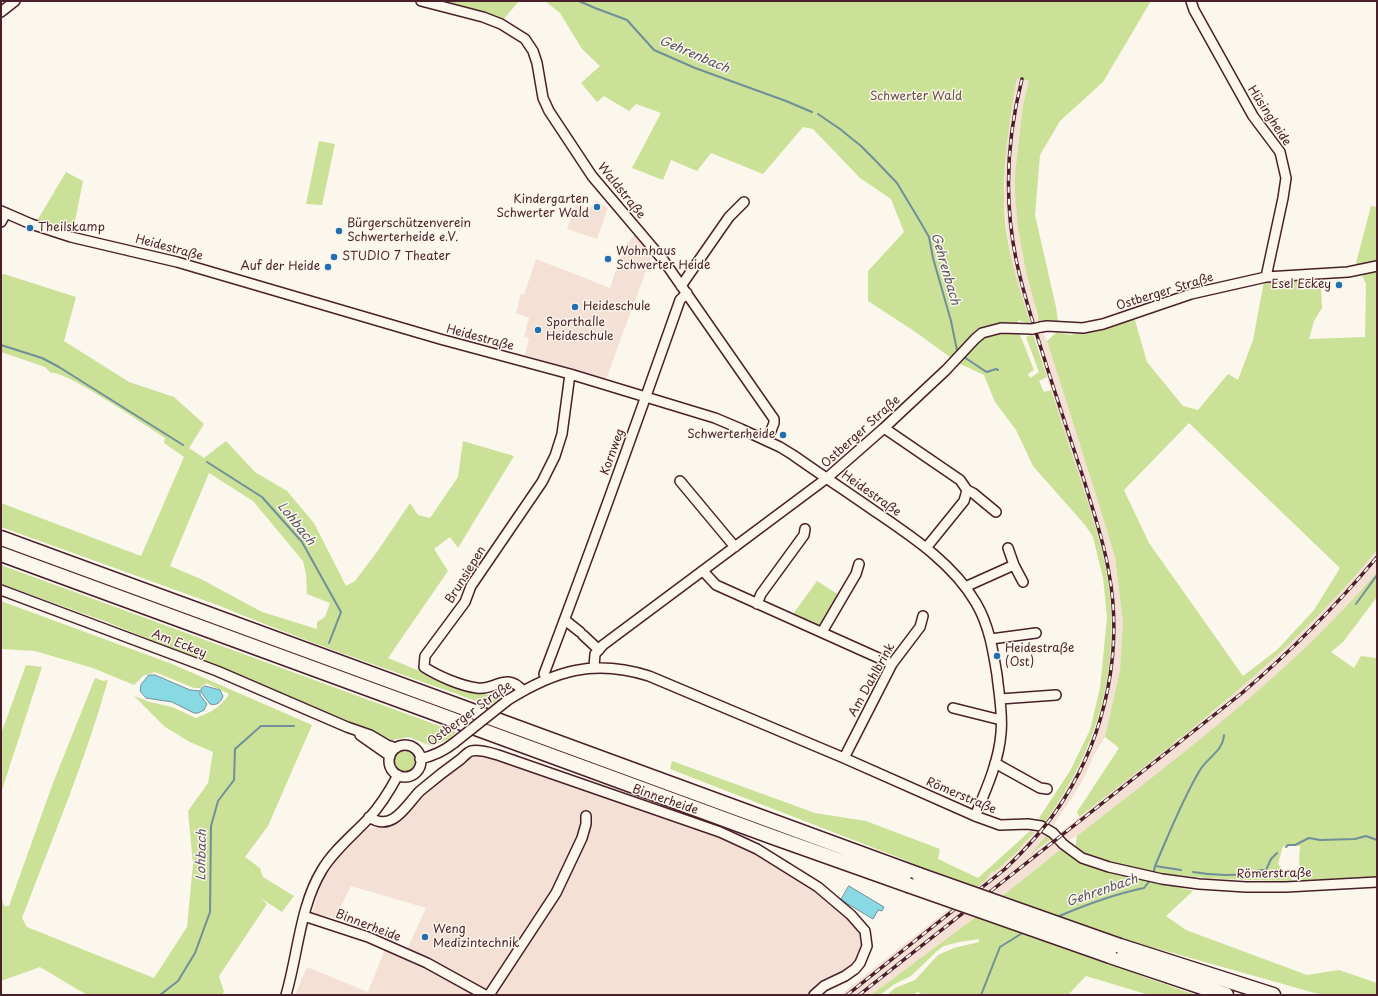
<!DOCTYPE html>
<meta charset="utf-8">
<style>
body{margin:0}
#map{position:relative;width:1378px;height:996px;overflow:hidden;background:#fbf7ec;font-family:"Playpen Sans",sans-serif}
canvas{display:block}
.frame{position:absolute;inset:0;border:2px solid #4a1f2b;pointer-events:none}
</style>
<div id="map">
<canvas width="1378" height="996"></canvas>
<div class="frame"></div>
</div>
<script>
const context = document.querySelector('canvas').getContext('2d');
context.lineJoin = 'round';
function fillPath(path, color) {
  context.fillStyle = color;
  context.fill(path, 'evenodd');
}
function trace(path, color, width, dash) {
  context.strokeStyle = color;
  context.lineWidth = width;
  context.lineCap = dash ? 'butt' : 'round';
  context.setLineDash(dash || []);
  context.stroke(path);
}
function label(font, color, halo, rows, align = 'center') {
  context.font = font + ' "Playpen Sans",sans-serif';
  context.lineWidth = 3;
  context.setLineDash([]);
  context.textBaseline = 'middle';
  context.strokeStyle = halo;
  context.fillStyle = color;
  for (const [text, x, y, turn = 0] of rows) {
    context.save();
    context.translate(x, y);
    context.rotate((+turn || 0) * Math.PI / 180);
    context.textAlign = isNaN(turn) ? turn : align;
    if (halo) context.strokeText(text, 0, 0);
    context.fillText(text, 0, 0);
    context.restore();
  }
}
const built = new Path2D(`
 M1017,78l12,3 -6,24 -8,68v21l23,128 9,19 53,167 15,49 8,66 -3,47 -15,67 -10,16 -11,25 -11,18 -21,31 -8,-4 11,-15 20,-33 12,-25 9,-23 7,-27 5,-31 3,-22v-27l-4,-46 -10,-40 -50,-157 -12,-43 -6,-15 -16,-51 -5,-30 -4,-38 1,-31 2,-33z
 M596,200l12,8 -11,31 -30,-10 9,-24h4l8,6z
 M635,234l17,21 -46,124 -81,-24 4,-17 -5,-1 5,-19 -13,-5 5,-19 3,1 12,-36 74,29 13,-40z
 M1377,550v22l-43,48 -49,48 -38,33 -69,57 -101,78 -12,6 -7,-8 161,-127 27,-25 122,-121z
 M484,754l251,87 90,50 45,47 -13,28 -36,29h-526l12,-28 61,25 17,-43 18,9 23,-50 -75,-22 -16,32 -23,-5 10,-32 18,-27 27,-25 29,-6 28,-29 41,-35z
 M1040,829l8,4 -16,20 8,-4 14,-12 7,9v3l-84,67 -106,79h-31l147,-116 2,-4 3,-4 3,1 24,-22 3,-5 13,-13z`);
const green = new Path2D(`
 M435,1h84l-17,20z
 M545,1h606l-48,81 -43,39 -20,34 -5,60 21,92 2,14 -20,1v-6l-12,-45 -8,-43 -3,-34v-21l8,-68 6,-24 -12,-3c-7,40 -14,81 -13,122 0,41 13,81 25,119l3,6 -14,-5 1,12 15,38 -6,4 2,4 9,-6 -13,-35 7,-3 14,43 -8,4 5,11 7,-2c11,34 22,67 33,101 9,28 18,56 23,84 15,91 -9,175 -63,248l-5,-5 31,-47 20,-41 10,-42 7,-71 -4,-39 -10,-41 -8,-12 -52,-59 -17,-36 -21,-28 -11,-27 -26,-12 -3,-8 -4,3 -34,-25 -49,-32v-30l36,-39 -13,-33 -31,-21 -47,-49 -10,-2 -40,47 -52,-21 -14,18 -26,-11 -8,20 -31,-12 29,-55 -25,-9 -7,7 -25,-15 -7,6 -16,-19 19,-17 -18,-17 -22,-36z
 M319,141l16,3 -13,61 -16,-1z
 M66,172l17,9 -10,50 -16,-6 -20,-4z
 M1371,206l6,1v343c-57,70 -124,129 -194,186l-4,2 -7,7 -93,72 -2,-5 42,-64 -14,-11 15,-67 3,-47 -8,-66 -15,-49 -53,-167 10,-9 14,3 32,-8 31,-10 13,45 36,44 15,4 30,-36 10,6 15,-40 11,-59 27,-1 30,6 1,22 -8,13 -5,18 56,-2 1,-53 -10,-21zM1189,423l151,145 -26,42 -37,40 -34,26 -94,-133 -25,-53z
 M4,274l72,23 -12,44 65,41 45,15 30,27 -15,24 15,10 22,-17 29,31 32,19 27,32 32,63 9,-5 22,-29 33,-49 8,12 12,3 28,-41 5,-36 51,15 -56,92 -8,-11 -16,12 14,22 -60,87 34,14 78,27 -10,7c-91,-33 -182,-63 -270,-100l-219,-79v-24l140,53 43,-99 -20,-14 1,-5c-16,-10 -101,-69 -114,-65l-6,-6 -44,-15v-77zM209,473l44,28 50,60 3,13 1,20 23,9 -5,14 -8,5v7l-55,-17 -61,-33 -31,-13z
 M1,565l455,167 -7,7 -18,7 -22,-9 -17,3 -55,-24 -230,-94 -106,-38z
 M1377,572v25l-34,45 -12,10 23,16 7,-12 16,2v220l-75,2 -3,-19 1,-15h-17l-5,18 15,17c-58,-1 -115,-2 -172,-16 -16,-4 -32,-8 -46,-16l2,-13c105,-82 213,-162 300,-264z
 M817,581l22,14 -15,26 -7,4 -24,-11z
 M1,601l171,63 140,61 -44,101 -23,31 15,11 3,9 31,19 -12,16 -23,-15 8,7 -48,72 5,16 -3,3h-134l-47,-28 -39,14v-85l3,10h5l44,-123 42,-105 8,3 5,-1c-23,82 -56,159 -86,238l5,9 127,51 33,-51 6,-63 -5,-53 20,-28 5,-31 -23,-10 -25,-15 -31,-31 16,6 22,5 24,11c13,-5 26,-11 33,-24l-23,-11 -6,5h-6l-39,-16 -12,4 -9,9 -41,-17 -58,-17 -34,-2z
 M26,665l16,2 -41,126v-59z
 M392 761a12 12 0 1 1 24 0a12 12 0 1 1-24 0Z
 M672,761l143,52 51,8 74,28 -2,10 40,19 52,-47 5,1 -13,13 -3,5 -24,22 -3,-1 -5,8 -11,9 -55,-20 -16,-8 -235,-91z
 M1048,833l6,4 -24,18z
 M1061,849l22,14 110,28 -27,25 20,14 121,45 32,-5 38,13v12h-55l-199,-56 -122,-42z
 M977,916l131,46 36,15 52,18h-47l-63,-19 -18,19h-145l-5,-3 -6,3h-25l8,-7 20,-8 23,-25 16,-7 25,-6v-3l-20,3 -15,4 -7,5 -26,25 -18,9 -13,10h-9z`);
const water = new Path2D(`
 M149,675h6l35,15 10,1v4l7,9 -3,6 -6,3h-4l-22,-11 -26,-4 -6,-7 1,-6z
 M205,686l15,4 3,6c-2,6 -6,10 -13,8l-9,-12v-3z
 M849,886l35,21 -2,4 -4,-1 -5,9 -32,-19z`);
const stream = new Path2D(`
 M579,1l16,7 32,12 27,30 41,18 91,33 26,11
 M818,114l22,15 21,17 13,13 23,24 24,40 8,14 4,21 18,63 6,29
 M1,345l41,13 17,9 124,78
 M964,357l21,14 2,1 9,-3 2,1
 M207,462l55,35 40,45 39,70 -12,31
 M1356,604l21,-29
 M1286,847l2,-2h7l14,-7 11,2 35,-1 11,-3 11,4
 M1155,866l26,4
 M1193,872c17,3 34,4 51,2 8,-1 13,-5 22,-4l5,-11 6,-6
 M1153,875l2,-9c14,-32 27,-66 45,-96 8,-13 23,-19 24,-35
 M1057,917c28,-12 58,-23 87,-29l7,-9
 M160,995l18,-14 17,-28 15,-41 1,-86 7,-25 16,-21 1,-31 26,-23h33
 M981,995l19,-48 24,-15`);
const minor = new Path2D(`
 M421,1l62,16 18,7 24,15 8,12 4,12 6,35 6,13 43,65 72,85 110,158v4l-7,18
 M1191,1l3,9 59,106 27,36 6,26 -3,20 -17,79
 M1,12l14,-11
 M1,211l30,13 40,13 106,25 263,77 130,35 145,44 26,11 39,18 13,8c27,19 54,37 80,55 38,26 80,53 103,93 13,22 17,47 21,72 2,19 6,39 4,58 -2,28 -15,57 -26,83
 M1,222l5,-9
 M681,286l48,-69 15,-15
 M1041,327l6,-1 36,2 20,-4 88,-30 75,-17 82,-5 29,-6
 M884,428l76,52 7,10 -3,11 -38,47
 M680,481l55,66
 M967,490l6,3 23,19
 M1014,565l9,17
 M703,571l13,14 176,79
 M965,587l49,-22 -6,-17
 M1,590l216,81 130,56 23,8 17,10 9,3
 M757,604l4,-10 43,-59 1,-6
 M565,620l15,12
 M822,632l34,-58 3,-10
 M583,635l16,15
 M991,639l45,-6
 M594,667l1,-13 8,-9 224,-167 57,-50 62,-58 29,-31 7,-6 19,-5 31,1
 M544,674c47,-124 92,-249 136,-374l7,-7
 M523,691c-17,-20 -28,0 -46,-3 -16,-2 -39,-12 -53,-21l1,-11 40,-54 6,-16 71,-104 13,-26 7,-22 8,-60
 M1000,699l56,-4
 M508,700c48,-30 86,-41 141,-24l195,82 131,58 25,9 28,-1 13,2 12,7 10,11 19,14 27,9 53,12 37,5 47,3h40l91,-5
 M953,708l48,12
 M360,735l30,21
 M389 761a16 16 0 1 1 32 0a16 16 0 1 1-32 0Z
 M844,758l48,-94 28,-37 3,-11
 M420,759c13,-3 24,-8 34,-16
 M995,763l45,25 7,1
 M369,817c24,16 37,-12 51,-26 13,-11 27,-22 41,-32 3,-3 7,-7 10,-8 9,-2 20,2 27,4l222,77 37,17 61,38 33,28 14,16 2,15 -7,17 -5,6 -10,7 -21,10 -10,9
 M304,916l64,21 59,26 58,32
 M286,995c12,-41 14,-89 36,-125 12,-20 31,-35 47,-52 11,-12 21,-28 29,-43
 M489,995l67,-102 26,-55 4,-14v-8`);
const highway = new Path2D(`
 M1,538l918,337
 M1,554l772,283 135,48
 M1120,946l153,49
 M1110,956l116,39`);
const rail = new Path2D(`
 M847,995l158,-126c22,-21 43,-44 59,-70 42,-66 59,-149 45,-226 -5,-32 -16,-62 -25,-93 -13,-39 -26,-78 -38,-116 -11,-35 -23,-70 -30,-105 -12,-59 -9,-121 6,-180
 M859,995l383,-302c49,-42 94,-87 135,-136`);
const minorBridge = new Path2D(`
 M1032,329l9,-2
 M454,743l54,-43`);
const highwayBridge = new Path2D(`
 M919,875l201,71
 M908,885l202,71`);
const markers = [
 [597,207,4,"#1f6fb2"],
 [30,228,4,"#1f6fb2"],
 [339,231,4,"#1f6fb2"],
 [334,257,4,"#1f6fb2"],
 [608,259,4,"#1f6fb2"],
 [328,267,4,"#1f6fb2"],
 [1339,285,4,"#1f6fb2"],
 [575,307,4,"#1f6fb2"],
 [538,330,4,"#1f6fb2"],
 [783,435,4,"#1f6fb2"],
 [997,656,4,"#1f6fb2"],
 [425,937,4,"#1f6fb2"]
];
const parkNames = [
 ["Schwerter Wald",916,97]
];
const streetNames = [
 ["Hüsingheide",1269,116,57],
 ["Waldstraße",621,191,51],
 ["Heidestraße",169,248,15],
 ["Ostberger Straße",1165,292,-17],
 ["Heidestraße",480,338,15],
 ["Ostberger Straße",861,432,-42],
 ["Kornweg",613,452,-70],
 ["Heidestraße",871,494,35],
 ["Brunsiepen",466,575,-58],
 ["Am Eckey",179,644,21],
 ["Am Dahlbrink",872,680,-61],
 ["Ostberger Straße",470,714,-36],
 ["Römerstraße",961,796,23],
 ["Binnerheide",665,800,19],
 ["Römerstraße",1274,874,-1],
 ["Binnerheide",368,926,21]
];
const poiNames = [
 ["Kindergarten",589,200,"right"],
 ["Schwerter Wald",589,214,"right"],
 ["Bürgerschützenverein",347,224],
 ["Schwerterheide e.V.",347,238],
 ["Theilskamp",38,228],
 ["Wohnhaus",616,252],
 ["Schwerter Heide",616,266],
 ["STUDIO 7 Theater",342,257],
 ["Auf der Heide",320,267,"right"],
 ["Esel Eckey",1331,285,"right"],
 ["Heideschule",583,307],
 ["Sporthalle",546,323],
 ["Heideschule",546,337],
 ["Schwerterheide",775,435,"right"],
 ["Heidestraße",1005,649],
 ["(Ost)",1005,663],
 ["Weng",433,930],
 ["Medizintechnik",433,944]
];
const waterNames = [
 ["Gehrenbach",694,55,23],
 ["Gehrenbach",945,269,74],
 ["Lohbach",296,524,51],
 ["Lohbach",202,855,-89],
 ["Gehrenbach",1102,891,-19]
];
fillPath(built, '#f4e0d4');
fillPath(green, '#cae197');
fillPath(water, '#89d9e4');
trace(water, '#708f9a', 1);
trace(stream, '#708f9a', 2);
trace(minor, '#4a1f2b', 12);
trace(highway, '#4a1f2b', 17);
trace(minor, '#fbf7ec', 9);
trace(highway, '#fbf7ec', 14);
trace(rail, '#4a1f2b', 3.5);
trace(rail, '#fbf7ec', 2, [6]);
trace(minorBridge, '#4a1f2b', 12, []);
trace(highwayBridge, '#4a1f2b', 17, []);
trace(minorBridge, '#fbf7ec', 9);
trace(highwayBridge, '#fbf7ec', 14);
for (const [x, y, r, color] of markers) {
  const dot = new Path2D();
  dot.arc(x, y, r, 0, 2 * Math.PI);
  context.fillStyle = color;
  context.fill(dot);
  trace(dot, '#fbf7ec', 1.5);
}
label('12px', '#6a5046', '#fbf7ec', parkNames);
label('12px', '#4a1f2b', '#fbf7ec', streetNames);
label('12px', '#4a1f2b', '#fbf7ec', poiNames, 'left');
label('italic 13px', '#5d5762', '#fbf7ec', waterNames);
</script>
